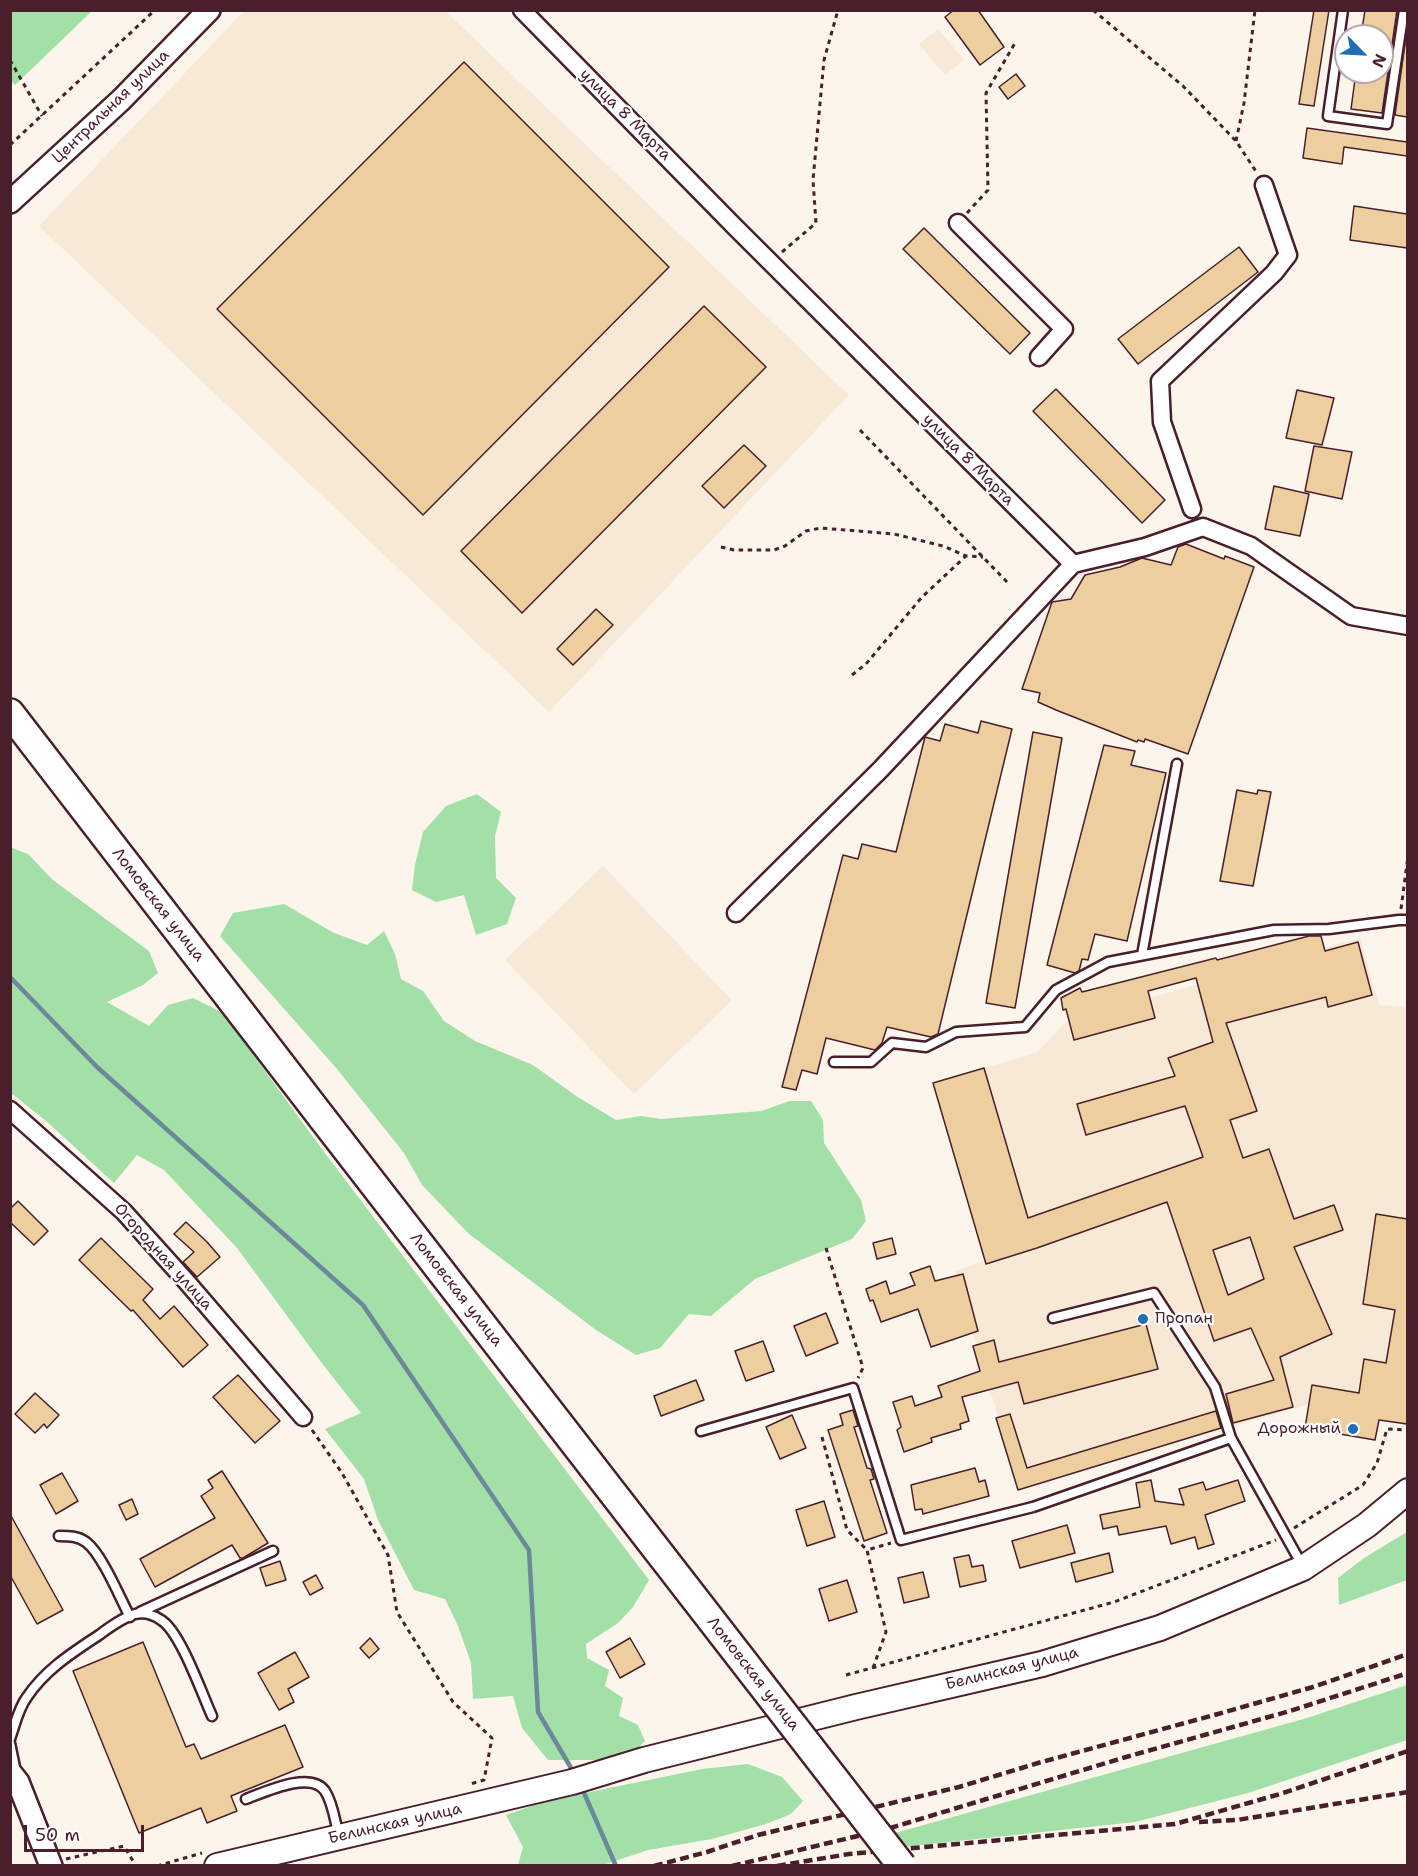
<!DOCTYPE html>
<meta charset="utf-8">
<style>
body{margin:0}
#map{position:relative;width:1418px;height:1876px;overflow:hidden;background:#fbf5ec;font-family:"Shantell Sans",sans-serif}
canvas{display:block}
.frame{position:absolute;inset:0;border:12px solid #4a1f2b;pointer-events:none}
.north{position:absolute;left:1334px;top:24px;width:60px;height:60px;box-sizing:border-box;background:#fff;border:2px solid #b7a5aa;border-radius:50%;rotate:114deg;font-size:16px;font-weight:700;line-height:24px;text-align:center;color:#4a1f2b}
.north::after{content:'';display:block;margin:auto;width:21px;height:27px;background:#1f6fb2;clip-path:polygon(50% 0,100% 100%,50% 72%,0 100%)}
.scale{position:absolute;left:24px;top:1825px;width:120px;height:27px;box-sizing:border-box;border:3px solid #4a1f2b;border-top:0;padding-left:8px;font-size:18px;line-height:21px;white-space:nowrap;color:#4a1f2b;-webkit-text-stroke:4px #fff;paint-order:stroke}
</style>
<div id="map">
<canvas width="1418" height="1876"></canvas>
<div class="frame"></div>
<div class="north">N</div>
<div class="scale">50 m</div>
</div>
<script>
const context = document.querySelector('canvas').getContext('2d');
context.lineJoin = 'round';
function fillPath(path, color) {
  context.fillStyle = color;
  context.fill(path, 'evenodd');
}
function trace(path, color, width, dash) {
  context.strokeStyle = color;
  context.lineWidth = width;
  context.lineCap = dash ? 'butt' : 'round';
  context.setLineDash(dash || []);
  context.stroke(path);
}
function label(font, color, halo, rows, align = 'center') {
  context.font = font + ' "Shantell Sans",sans-serif';
  context.lineWidth = 4.5;
  context.setLineDash([]);
  context.textBaseline = 'middle';
  context.strokeStyle = halo;
  context.fillStyle = color;
  for (const [text, x, y, turn = 0] of rows) {
    context.save();
    context.translate(x, y);
    context.rotate((+turn || 0) * Math.PI / 180);
    context.textAlign = isNaN(turn) ? turn : align;
    if (halo) context.strokeText(text, 0, 0);
    context.fillText(text, 0, 0);
    context.restore();
  }
}
const built = new Path2D(`
 M244,11h201l404,384 -300,317 -510,-486z
 M938,29l26,31 -19,15 -26,-31z
 M603,866l129,134 -98,94 -129,-134z
 M1360,938l19,67 28,2 1,331 -14,78 -81,-13 -294,85 -64,-217 30,-10 -53,-178 104,-30 30,-31z`);
const green = new Path2D(`
 M10,11l1,-1 81,1 -77,74 -4,-4z
 M477,794l24,18 -6,24 1,42 20,20 -9,26 -31,11 -12,-40 -28,7 -24,-12 3,-25 8,-33 23,-26z
 M10,847l18,7 25,26 96,71 9,22 -15,12 -36,17 42,24 19,-21 25,-7 30,15 98,135 328,432 -16,27 -15,16 -32,21 1,14 22,12 -4,16 18,12 -4,18 19,9 7,16 -19,19h-78l-26,-32 -9,-32 -40,3 -2,-36 -13,-37 -13,-27 -31,-9 -36,-70 -14,-41 -39,-50 36,-16 -40,-51 -84,-114 -73,-78 -27,-15 -23,28 -69,-63 -34,-27z
 M284,904l50,29 33,12 17,-14 11,23 6,25 22,12 21,30 31,20 58,24 43,31 40,24 25,-4 20,3 100,-8 29,-10h21l12,19 1,23 37,57 5,21 -14,18 -97,40 -44,37 -22,-2 -29,34 -24,7 -40,-25 -127,-96 -47,-49 -18,-32 -67,-84 -117,-133 13,-23z
 M1407,1532v48l-68,25 -1,-27 26,-20z
 M1407,1685v55l-159,53 -113,29 -232,25 -15,-12 419,-117z
 M748,1764l34,13 21,24 -12,13 -25,10 -54,15 -64,11 -45,15h-85l5,-18 -17,-32 40,-14 156,-32z`);
const stream = new Path2D(`
 M10,977l87,90 266,238 166,245 9,162 36,61
 M581,1786l35,80`);
const building = new Path2D(`
 M954,10h24l26,37 -24,18 -35,-48z
 M1314,10h15l-15,96 -15,-2z
 M1365,10h32l-15,103 -31,-4 5,-37h26v-36h-21z
 M1407,30v87l-12,-2z
 M464,62l205,205 -246,248 -206,-206z
 M1016,74l9,12 -17,13 -9,-12z
 M1307,128l100,14v14l-63,-9 -2,17 -39,-6z
 M1354,206l53,8v34l-57,-8z
 M924,228l106,105 -20,21 -107,-105z
 M1239,247l19,25 -120,92 -20,-25z
 M704,306l62,61 -244,246 -61,-62z
 M1056,389l109,111 -23,23 -109,-112z
 M1297,390l37,8 -12,47 -36,-7z
 M744,445l22,21 -42,42 -22,-22z
 M1314,446l38,6 -10,47 -37,-8z
 M1274,486l35,8 -9,42 -35,-7z
 M1186,544l38,15 1,-3 29,11 -66,187 -43,-15 -1,3 -6,-2 -1,2 -81,-32 -18,-8 2,-9 -18,-4 30,-87 19,-3 14,-24 35,-8 22,-9 29,7 7,-18z
 M596,609l17,16 -40,40 -16,-16z
 M981,721l31,8 -74,305 -7,3 -44,-10 -5,16 -7,7 -49,-12 -9,36 -15,-4 -6,20 -14,-3 61,-232 15,4 4,-15 34,8 29,-115 15,4 5,-17 33,9z
 M1033,732l29,6 -47,270 -29,-5z
 M1104,745l31,6 -4,14 35,8 -39,168 -32,-7 -7,26 -6,-1 -3,12 -4,2 -28,-8z
 M1237,790l20,4 1,-4 13,2 -18,94 -33,-5z
 M1309,936h12l4,15 33,-9 14,53 -44,12 -2,-10 -100,26 31,88 -27,9 13,38 26,-9 25,70 40,-14 9,25 -49,17 38,87 -52,23 13,50 -60,16 -7,-29 48,-14 -23,-52 -37,13 -47,-139 -130,46 -51,16 -53,-181 51,-15 44,150 175,-61 -18,-51 -99,29 -9,-31 98,-28 -7,-18 45,-16 -17,-64 -48,13 7,27 -81,22 -8,-31 -3,1 -2,-12 19,-10 2,4 134,-34 1,2zM1250,1237l14,42 -36,16 -15,-45z
 M18,1201l30,30 -14,14 -24,-23v-13z
 M1376,1214l31,5v205l-28,-4 -4,20 -70,-12 7,-43 47,8 5,-34 22,4 9,-53 -32,-6z
 M186,1222l21,20 13,15 -23,20 -14,-15 11,-10 -20,-18z
 M101,1238l52,51 -10,11 17,19 14,-13 34,39 -25,22 -50,-57 -2,1 -52,-51z
 M892,1238l4,16 -19,5 -4,-16z
 M930,1266l5,15 28,-7 15,57 -47,16 -13,-38 -37,13 -8,-22 -3,1 -4,-12 20,-8 4,13 25,-9 -5,-12z
 M826,1313l12,30 -32,13 -12,-30z
 M1146,1324l12,45 -134,35 -6,-22 -56,15 7,24 -9,3 1,5 -30,9 1,4 -28,10 -7,-22 4,-3 -8,-25 19,-6 3,10 27,-9 -4,-11 42,-15 -7,-25 21,-6 5,22z
 M763,1341l11,30 -28,10 -11,-30z
 M238,1375l42,46 -25,22 -42,-46z
 M696,1380l8,20 -43,16 -7,-20z
 M35,1393l24,22 -12,13 -3,-4 -9,9 -20,-19z
 M853,1410l5,16 -4,1 13,41 4,1 3,10 -4,1 17,53 -23,8 -36,-111 15,-5 -3,-11z
 M1216,1411l5,17 -203,62 -22,-72 14,-4 17,54z
 M792,1415l14,33 -26,11 -14,-32z
 M975,1468l4,14 6,-2 4,16 -66,18 -1,-5 -7,1 -4,-25z
 M222,1471l46,72 -25,15h-3l-8,-13 -77,42 -15,-28 75,-41 -14,-22 12,-8 -5,-8z
 M62,1473l16,28 -22,13 -16,-29z
 M1151,1480l4,21 29,4 -5,-16 24,-7 3,8 32,-10 7,21 -40,14 9,29 -16,5 -3,-12 -24,7 -5,-18 -47,9 -2,-9 -14,3 -3,-14 40,-8 -4,-24z
 M132,1499l6,15 -12,6 -7,-15z
 M824,1501l11,36 -28,9 -11,-36z
 M10,1514l53,96 -26,14 -27,-49z
 M1067,1525l8,28 -55,15 -8,-27z
 M1109,1553l4,19 -37,10 -5,-19z
 M969,1555l3,12 11,-2 3,16 -26,6 -6,-29z
 M280,1561l6,19 -20,6 -6,-18z
 M923,1572l6,25 -25,6 -6,-25z
 M316,1575l7,13 -13,7 -7,-13z
 M847,1580l10,32 -28,9 -10,-32z
 M370,1638l9,11 -10,9 -9,-10z
 M630,1638l15,26 -25,14 -14,-26z
 M143,1642l43,105 8,-3 7,15 84,-34 18,42 -72,29 6,15 -30,12 -6,-15 -62,25 -66,-162z
 M295,1652l14,25 -21,12 6,13 -15,8 -21,-37z`);
const path = new Path2D(`
 M1093,10l90,76 53,55 21,32
 M10,60l32,56
 M1236,141l8,-38 11,-93
 M10,145l145,-135
 M967,213l21,-23 -2,-97 29,-50
 M782,252l34,-29 -3,-43 11,-120 14,-50
 M860,430l147,152
 M721,547l13,3h40l11,-4 21,-15 15,-3 73,6 49,12 23,10 17,1
 M852,675l14,-11 56,-67 44,-41
 M1401,909l7,-53
 M826,1248l37,120 -5,10
 M312,1430l30,43 46,82 9,57 56,90 39,36 -8,42 -14,4
 M822,1437l25,93 20,20
 M1294,1528l69,-43 14,-22 10,-34 21,1
 M873,1668l13,-36 -19,-82 24,-7
 M846,1675l268,-73 162,-62
 M66,1859l58,-13 12,20
 M157,1866l45,-13`);
const service = new Path2D(`
 M1343,10l-15,106 59,8 17,-114
 M1142,955l35,-191
 M834,1062h37l21,-19 34,4 30,-15 69,-5 31,-37 52,-28 166,-32 55,-1 70,-9h9
 M1053,1318l101,-25 61,94 16,51
 M701,1431l152,-43 48,152 132,-33 198,-69 71,127
 M59,1536c10,0 19,0 27,6 16,12 34,56 44,75
 M140,1612l133,-61
 M10,1739c5,-14 8,-30 17,-42 19,-28 45,-44 72,-62 11,-8 23,-17 36,-21 9,-2 19,1 26,6 19,11 41,74 51,96
 M10,1743l6,29
 M246,1799c19,-7 65,-29 79,-8 8,12 10,31 14,45`);
const minor = new Path2D(`
 M522,10l212,216 339,338 -192,205 -145,144
 M958,223l106,106 -25,28
 M1192,509l-30,-87 -2,-41 114,-108 14,-18 -24,-70
 M1073,564l72,-17 58,-20 48,19 100,70 57,10
 M10,1110l114,102 62,69 117,136`);
const tertiary = new Path2D(`
 M10,202l111,-102 88,-90
 M10,1772l8,10 33,84`);
const secondary = new Path2D(`
 M217,1866l355,-84 72,-22 212,-53 186,-43 118,-36 143,-60 64,-43 41,-34`);
const primary = new Path2D(`
 M10,713l313,406`);
const rail = new Path2D(`
 M1199,1822l38,-2 171,-28
 M654,1866l53,-14 51,-17 201,-48 79,-24 180,-49 95,-27 95,-33
 M732,1866l155,-37 239,-72 164,-46 118,-38
 M777,1866l72,-12 326,-30 105,-30 128,-43`);
const primaryBridge = new Path2D(`
 M323,1119l579,747`);
const markers = [
 [1143,1319,6,"#1f6fb2"],
 [1353,1429,6,"#1f6fb2"]
];
const streetNames = [
 ["Центральная улица",111,107,-44],
 ["улица 8 Марта",625,115,45],
 ["улица 8 Марта",968,460,45],
 ["Ломовская улица",158,905,52],
 ["Огородная улица",163,1257,48],
 ["Ломовская улица",456,1290,52],
 ["Белинская улица",1012,1669,-14],
 ["Ломовская улица",753,1674,52],
 ["Белинская улица",395,1824,-13]
];
const poiNames = [
 ["Пропан",1155,1319],
 ["Дорожный",1341,1429,"right"]
];
fillPath(built, '#f7e9d5');
fillPath(green, '#a2e0a8');
trace(stream, '#6c889a', 4.5);
fillPath(building, '#edce9f');
trace(building, '#4a1f2b', 1.5);
trace(service, '#4a1f2b', 13);
trace(minor, '#4a1f2b', 21);
trace(tertiary, '#4a1f2b', 26);
trace(secondary, '#4a1f2b', 28);
trace(primary, '#4a1f2b', 32);
trace(path, '#4a1f2b', 3, [4.5, 4.5]);
trace(service, '#fff', 8);
trace(minor, '#fff', 16);
trace(tertiary, '#fff', 21);
trace(secondary, '#fff', 24);
trace(primary, '#fff', 27);
trace(rail, '#4a1f2b', 4.5, [9, 4.5]);
trace(primaryBridge, '#4a1f2b', 32, []);
trace(primaryBridge, '#fff', 27);
for (const [x, y, r, color] of markers) {
  const dot = new Path2D();
  dot.arc(x, y, r, 0, 2 * Math.PI);
  context.fillStyle = color;
  context.fill(dot);
  trace(dot, '#fff', 2);
}
label('16px', '#4a1f2b', '#fff', streetNames);
label('16px', '#4a1f2b', '#fff', poiNames, 'left');
</script>
